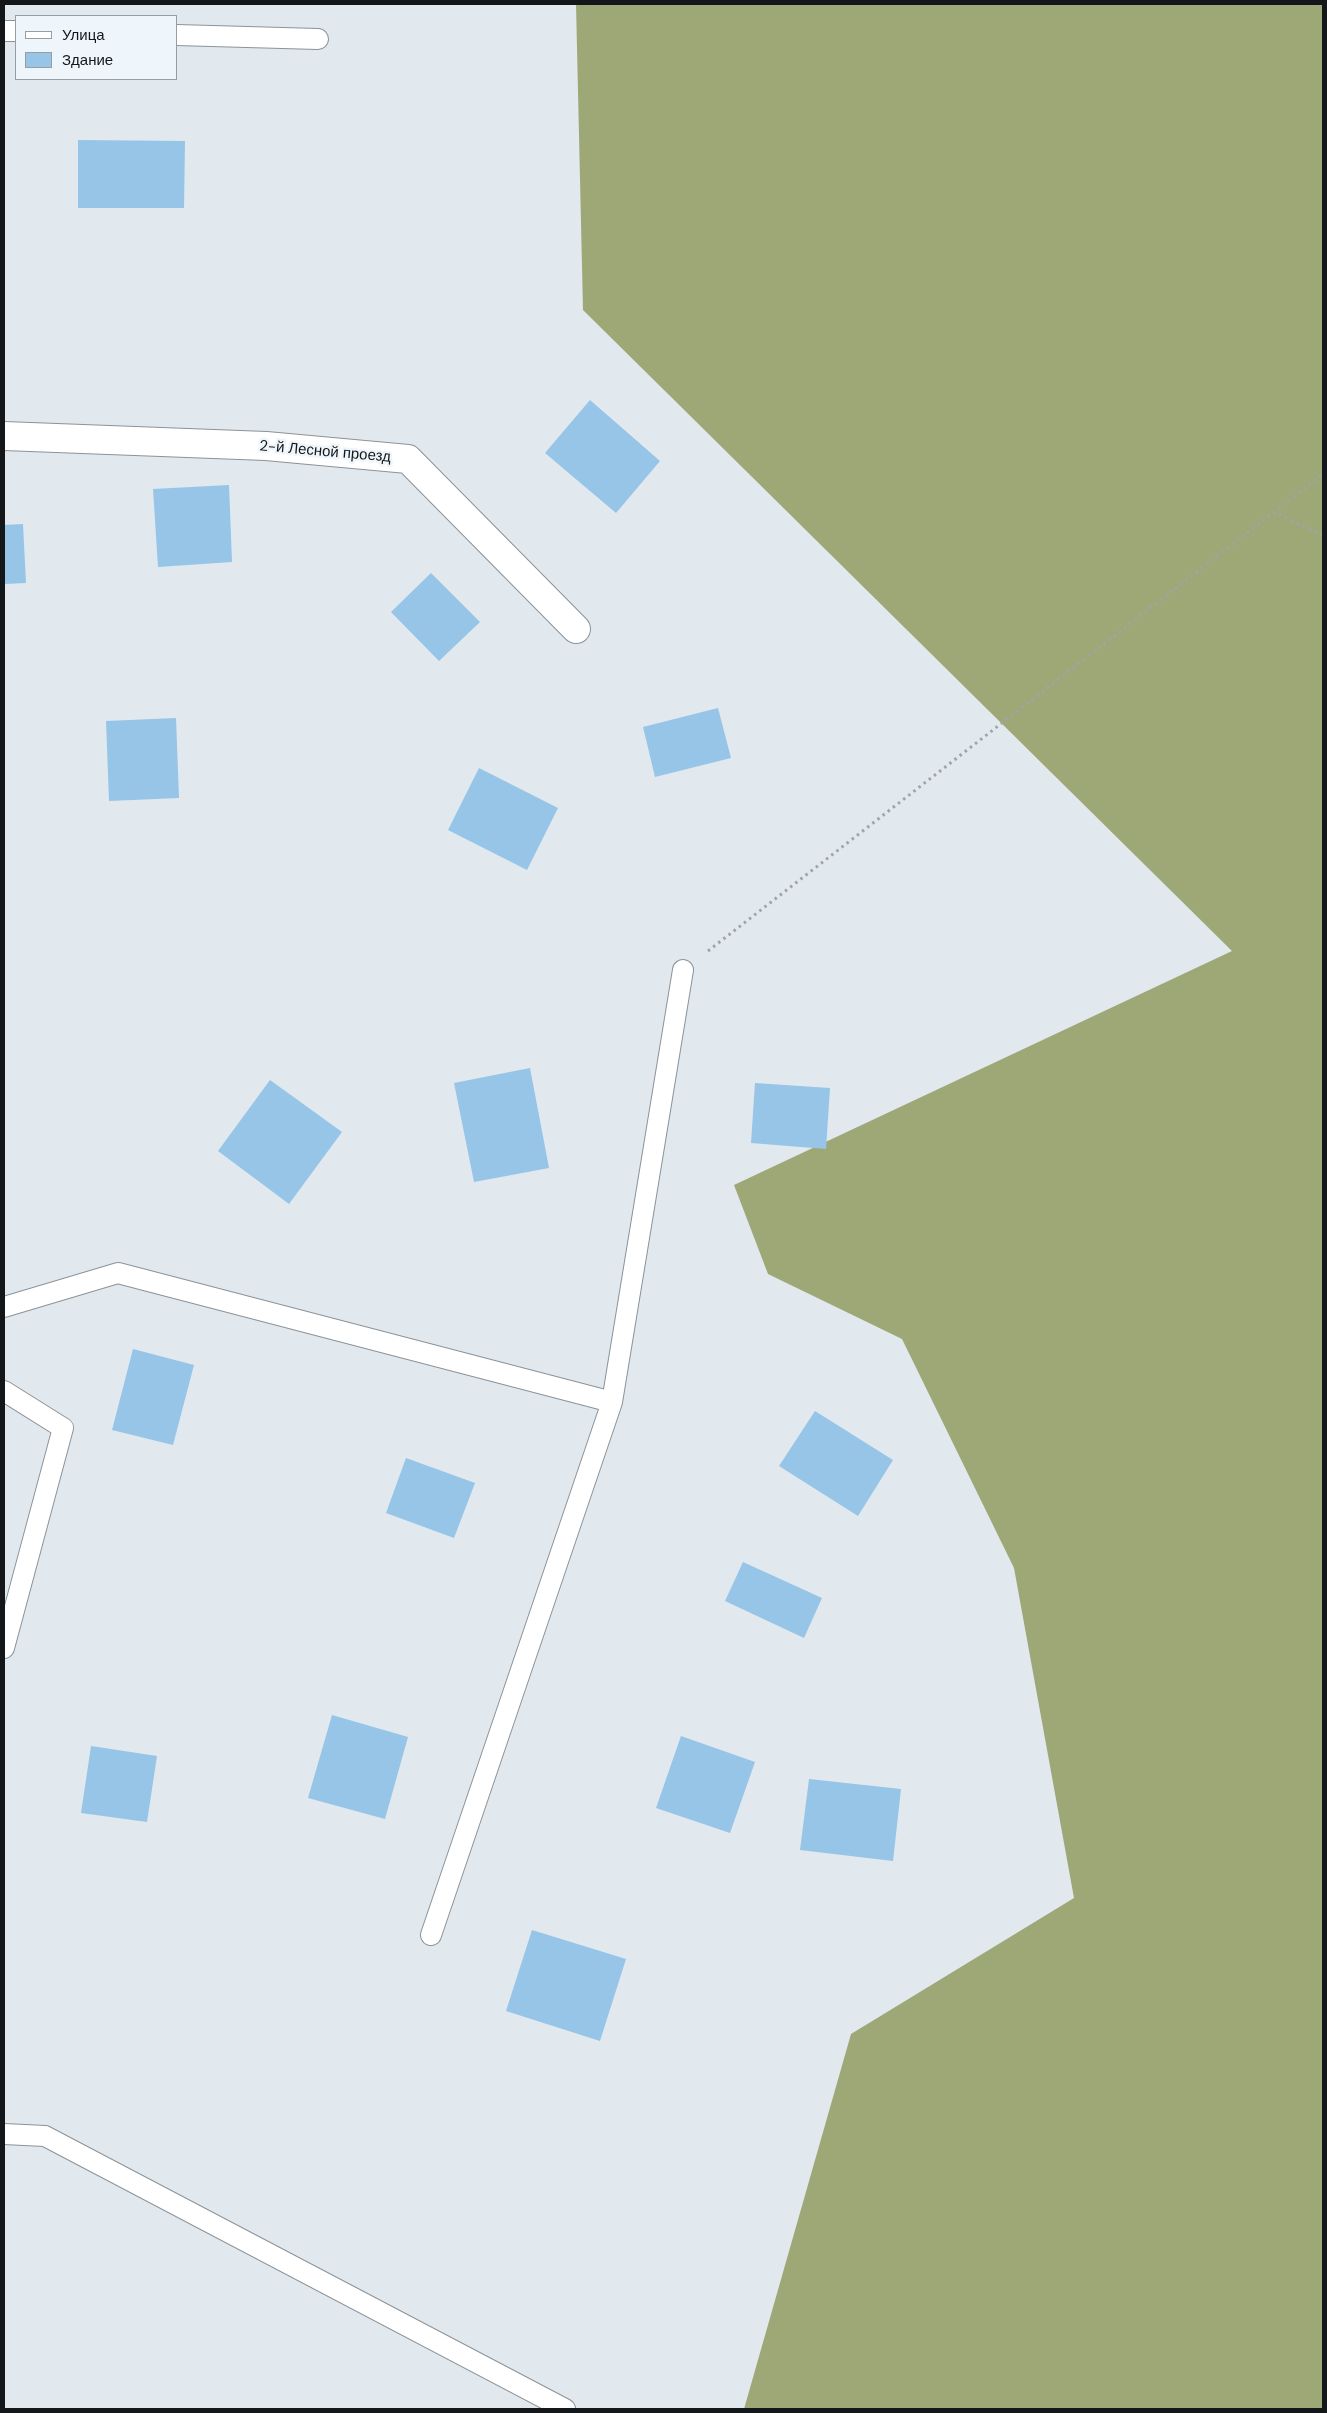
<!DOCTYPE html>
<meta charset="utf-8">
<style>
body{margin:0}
#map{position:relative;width:1327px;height:2413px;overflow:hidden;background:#e1e8ee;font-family:"DM Sans",sans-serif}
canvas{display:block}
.frame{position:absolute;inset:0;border:5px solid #141719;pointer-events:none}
.legend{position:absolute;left:15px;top:15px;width:162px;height:65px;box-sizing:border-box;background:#eef6fb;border:1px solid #979da1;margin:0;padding:6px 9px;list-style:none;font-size:15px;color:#141719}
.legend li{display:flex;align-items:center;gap:10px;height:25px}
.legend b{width:25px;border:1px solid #979da1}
</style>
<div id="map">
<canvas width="1327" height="2413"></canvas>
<div class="frame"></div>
<ul class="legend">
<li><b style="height:6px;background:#fff"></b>Улица</li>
<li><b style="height:14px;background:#96c5e8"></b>Здание</li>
</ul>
</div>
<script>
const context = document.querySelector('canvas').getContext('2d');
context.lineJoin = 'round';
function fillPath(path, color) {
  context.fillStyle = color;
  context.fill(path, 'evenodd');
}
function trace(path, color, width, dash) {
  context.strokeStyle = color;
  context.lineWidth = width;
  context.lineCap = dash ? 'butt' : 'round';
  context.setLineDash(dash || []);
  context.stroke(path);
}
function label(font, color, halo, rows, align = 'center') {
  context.font = font + ' "DM Sans",sans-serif';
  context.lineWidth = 5;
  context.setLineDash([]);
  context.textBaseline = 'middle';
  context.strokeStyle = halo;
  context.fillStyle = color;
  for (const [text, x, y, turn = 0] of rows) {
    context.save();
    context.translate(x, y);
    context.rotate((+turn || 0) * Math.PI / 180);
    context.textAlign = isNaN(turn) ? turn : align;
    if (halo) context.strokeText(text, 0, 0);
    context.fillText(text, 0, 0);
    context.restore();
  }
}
const forest = new Path2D(`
 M576,4h747v2405h-579l107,-375 223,-136 -60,-330 -112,-229 -134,-65 -34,-89 498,-234 -649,-641z`);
const building = new Path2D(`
 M78,140l107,1 -1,67h-106z
 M590,400l70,61 -44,52 -71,-60z
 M229,485l3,77 -74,5 -5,-78z
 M23,524l3,59 -22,1v-59z
 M431,573l49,49 -41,39 -48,-49z
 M718,708l13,50 -76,19 -12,-50z
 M176,718l3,80 -70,3 -3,-80z
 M479,768l79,40 -31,62 -79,-40z
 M530,1068l19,100 -75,14 -20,-99z
 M270,1080l72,52 -53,72 -71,-53z
 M755,1083l75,5 -4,61 -75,-6z
 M133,1349l61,16 -21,80 -61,-15z
 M815,1411l78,49 -35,56 -79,-50z
 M406,1458l69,25 -21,55 -68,-25z
 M743,1562l79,36 -18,40 -79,-37z
 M332,1715l76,22 -23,82 -77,-21z
 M681,1736l74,26 -25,71 -74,-25z
 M91,1746l66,10 -10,66 -66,-9z
 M809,1779l92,10 -8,72 -93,-11z
 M532,1930l94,29 -26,82 -94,-30z`);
const path = new Path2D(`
 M1273,512l50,23
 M708,951l615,-477`);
const service = new Path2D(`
 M4,31h12
 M176,35l142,4
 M4,1307l114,-34 494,129
 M4,1391l59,37 -59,220
 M431,1935l181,-533 71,-432
 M4,2134l41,2 520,273`);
const minor = new Path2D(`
 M4,436l262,10 142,13 168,170`);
const streetNames = [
 ["2-й Лесной проезд",325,452,5]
];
fillPath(forest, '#9ea876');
fillPath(building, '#96c5e8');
trace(service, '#8c9398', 22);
trace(minor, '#8c9398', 30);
trace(path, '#9ea4a9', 3, [2.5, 4]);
trace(service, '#fff', 20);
trace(minor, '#fff', 28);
label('15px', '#141719', '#eef6fb', streetNames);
</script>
